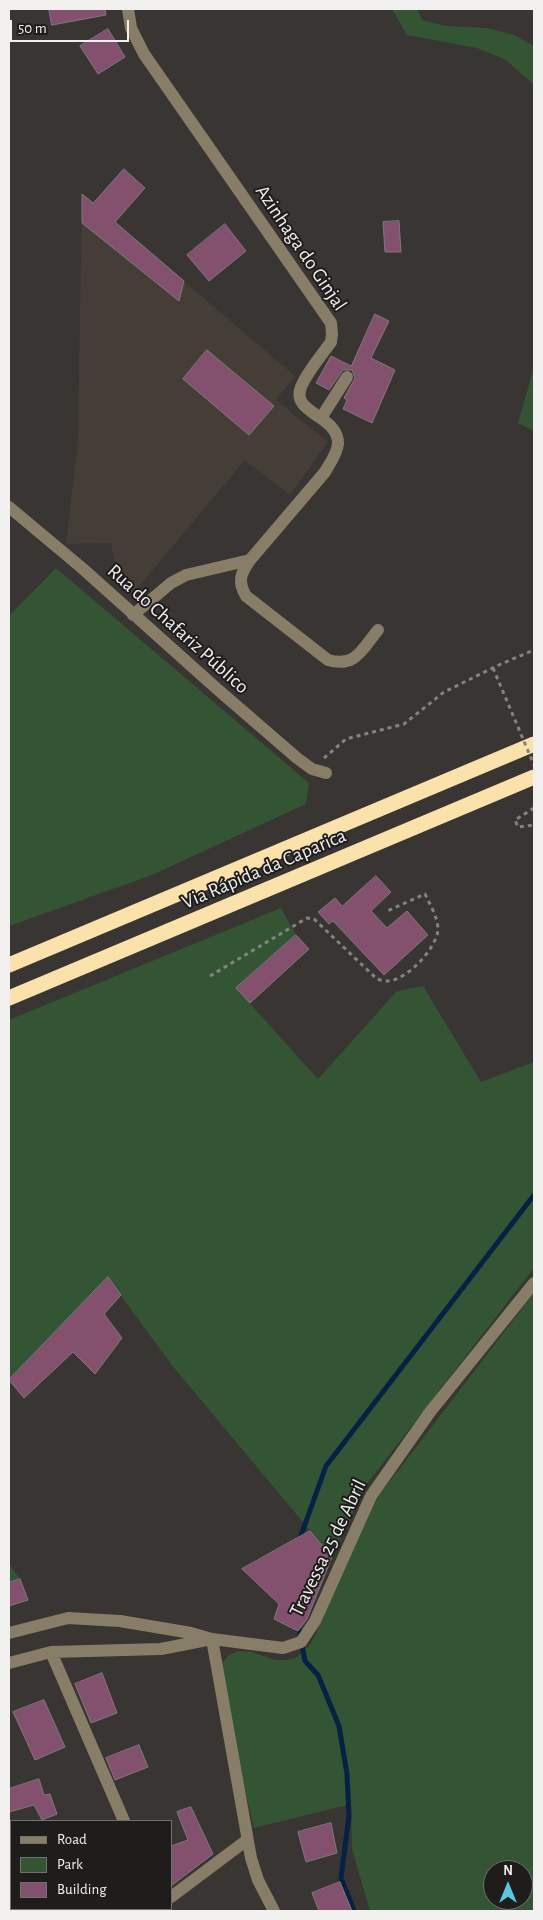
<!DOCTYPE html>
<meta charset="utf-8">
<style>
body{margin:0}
#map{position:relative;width:543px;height:1920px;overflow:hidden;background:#383532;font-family:"Alegreya Sans",sans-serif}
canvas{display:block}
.frame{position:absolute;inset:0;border:10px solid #f2f0ee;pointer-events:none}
.legend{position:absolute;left:10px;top:1820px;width:162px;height:90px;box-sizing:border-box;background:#1e1d1c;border:1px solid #737170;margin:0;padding:6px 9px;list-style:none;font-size:15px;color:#f2f0ee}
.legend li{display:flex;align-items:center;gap:10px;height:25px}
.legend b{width:25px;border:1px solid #737170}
.north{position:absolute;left:483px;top:1860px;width:50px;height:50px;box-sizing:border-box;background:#1e1d1c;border:1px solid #737170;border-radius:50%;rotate:0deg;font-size:14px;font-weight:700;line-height:20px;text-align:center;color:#f2f0ee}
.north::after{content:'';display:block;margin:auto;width:18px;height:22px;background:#56c9e0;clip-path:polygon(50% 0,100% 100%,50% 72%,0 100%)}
.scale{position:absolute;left:10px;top:20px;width:119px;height:22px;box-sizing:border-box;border:2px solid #f2f0ee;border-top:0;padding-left:6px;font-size:15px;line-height:18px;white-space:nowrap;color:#f2f0ee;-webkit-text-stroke:4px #1e1d1c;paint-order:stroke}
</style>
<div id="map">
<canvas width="543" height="1920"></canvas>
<div class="frame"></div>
<ul class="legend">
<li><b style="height:6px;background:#887e68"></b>Road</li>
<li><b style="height:14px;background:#335534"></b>Park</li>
<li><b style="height:14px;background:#83516e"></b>Building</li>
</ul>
<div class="north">N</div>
<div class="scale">50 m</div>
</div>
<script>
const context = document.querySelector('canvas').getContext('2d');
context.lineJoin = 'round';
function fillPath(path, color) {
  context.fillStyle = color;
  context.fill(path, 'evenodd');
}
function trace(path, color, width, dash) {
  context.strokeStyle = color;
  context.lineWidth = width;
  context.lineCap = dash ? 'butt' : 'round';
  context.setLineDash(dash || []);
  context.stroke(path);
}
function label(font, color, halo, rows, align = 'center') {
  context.font = font + ' "Alegreya Sans",sans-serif';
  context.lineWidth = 4;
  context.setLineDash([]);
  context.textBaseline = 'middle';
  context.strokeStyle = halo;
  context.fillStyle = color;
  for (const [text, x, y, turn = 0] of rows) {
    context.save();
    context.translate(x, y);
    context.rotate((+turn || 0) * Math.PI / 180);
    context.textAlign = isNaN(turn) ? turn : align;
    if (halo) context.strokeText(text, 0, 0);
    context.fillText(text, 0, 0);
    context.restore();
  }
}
const built = new Path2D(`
 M82,194l213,182 -19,24 52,42 -38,53 -45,-35 -113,135 -9,-11 -6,-11 -6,-30 -45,1 12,-103z`);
const green = new Path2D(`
 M392,9h25l5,11 24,6 41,2 27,7 20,11v39l-28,-25 -29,-12 -70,-13z
 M534,367v64l-16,-8z
 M56,568l253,215 -3,21 -154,71 -143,51v-310z
 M281,908l15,27 -60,53 82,91 79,-88 26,-5 58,96 53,-20v206l-168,217 -34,72 -161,-193 -63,-86 -99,102v-360z
 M534,1293v618h-164l-18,-62 -1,-45 -97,24 -30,-127 -3,-30 2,-9 6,-7 9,-4 13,1 25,8h11l10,-3 12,-11 6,-10 46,-112 10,-18zM493,1870h30v30h-30z
 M9,1564l11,15 -11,4z`);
const stream = new Path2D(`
 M299,1541l27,-75 208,-271
 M298,1624l7,37 13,14 21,51 8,48 2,42 -8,62 13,33`);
const building = new Path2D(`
 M49,9h56l1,6 -54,10z
 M108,29l17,28 -27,17 -18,-28z
 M124,169l21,19 -30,34 69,59 -5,20 -97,-78v-29l11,9z
 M399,221l2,31h-16l-2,-30z
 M225,224l21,27 -37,30 -22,-26z
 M375,314l14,7 -18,37 24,12 -23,53 -29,-14 4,-9 -3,-2 11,-20 -3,-8h-9l-14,20 -13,-7 15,-27 20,10z
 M207,350l67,56 -25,29 -66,-56z
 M376,876l15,16 -20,19 16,17 20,-17 21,24 -44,40 -51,-54 -4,3 -11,-12 17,-14 7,8z
 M296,935l13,14 -59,54 -14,-15z
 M108,1277l13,18 -17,19 18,24 -27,36 -22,-22 -49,46 -15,-18z
 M310,1531l22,26 -25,62 -9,12 -24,-12 5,-15 -37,-35z
 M20,1579l8,21 -19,6v-23z
 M102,1673l15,40 -26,10 -16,-39z
 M44,1700l21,47 -30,13 -22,-48z
 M139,1745l9,22 -33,13 -9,-22z
 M39,1779l5,16 6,-1 7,20 -15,6 -8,-15 -25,7v-23z
 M191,1807l22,47 -42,32v-40l17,-6 -11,-28z
 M331,1823l6,30 -31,9 -8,-30z
 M340,1882l12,29h-33l-7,-18z`);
const path = new Path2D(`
 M324,758l22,-19 58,-15 40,-32 57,-28 33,-14
 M534,808l-19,12 3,7 16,-2
 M210,976l97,-58 7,1 63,60c3,1 7,2 11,2 19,-1 48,-32 50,-51 0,-13 -8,-25 -13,-36l-40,18`);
const minor = new Path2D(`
 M128,9l3,19 13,26 187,269 1,11 -1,8c-10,14 -24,30 -30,45 -11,27 38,28 37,57 -1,10 -8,19 -13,28l-75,88c-9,13 -13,21 -4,36l82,64c28,8 34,-11 50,-30
 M321,418l26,-41
 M9,507l73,61 134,120 81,70 15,11 14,4
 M133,615l38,-32 15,-8 64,-15
 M9,1633l59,-15 52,3 71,12 21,6 71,9 18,-6 14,-21 56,-125 59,-84 104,-129
 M51,1652l73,169
 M9,1663l42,-11 110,-3 51,-10 39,219 7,22 16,31
 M9,1838l2,6
 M171,1897l76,-57
 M40,1909l1,2
 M152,1911l3,-2`);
const highway = new Path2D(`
 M9,965l525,-221
 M9,998l525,-221`);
const pathBridge = new Path2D(`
 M493,668l41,97`);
const streetNames = [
 ["Azinhaga do Ginjal",301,248,56],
 ["Rua do Chafariz Público",178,629,42],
 ["Via Rápida da Caparica",264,869,-23],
 ["Travessa 25 de Abril",328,1548,-64]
];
fillPath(built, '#453e36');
fillPath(green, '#335534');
trace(stream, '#052146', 5);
fillPath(building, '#83516e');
trace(building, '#7e797b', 1);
trace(path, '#858380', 3, [4, 4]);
trace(minor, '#887e68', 12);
trace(highway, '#fbe2aa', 15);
trace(pathBridge, '#858380', 3, [4, 4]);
label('20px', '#f2f0ee', '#1e1d1c', streetNames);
</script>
